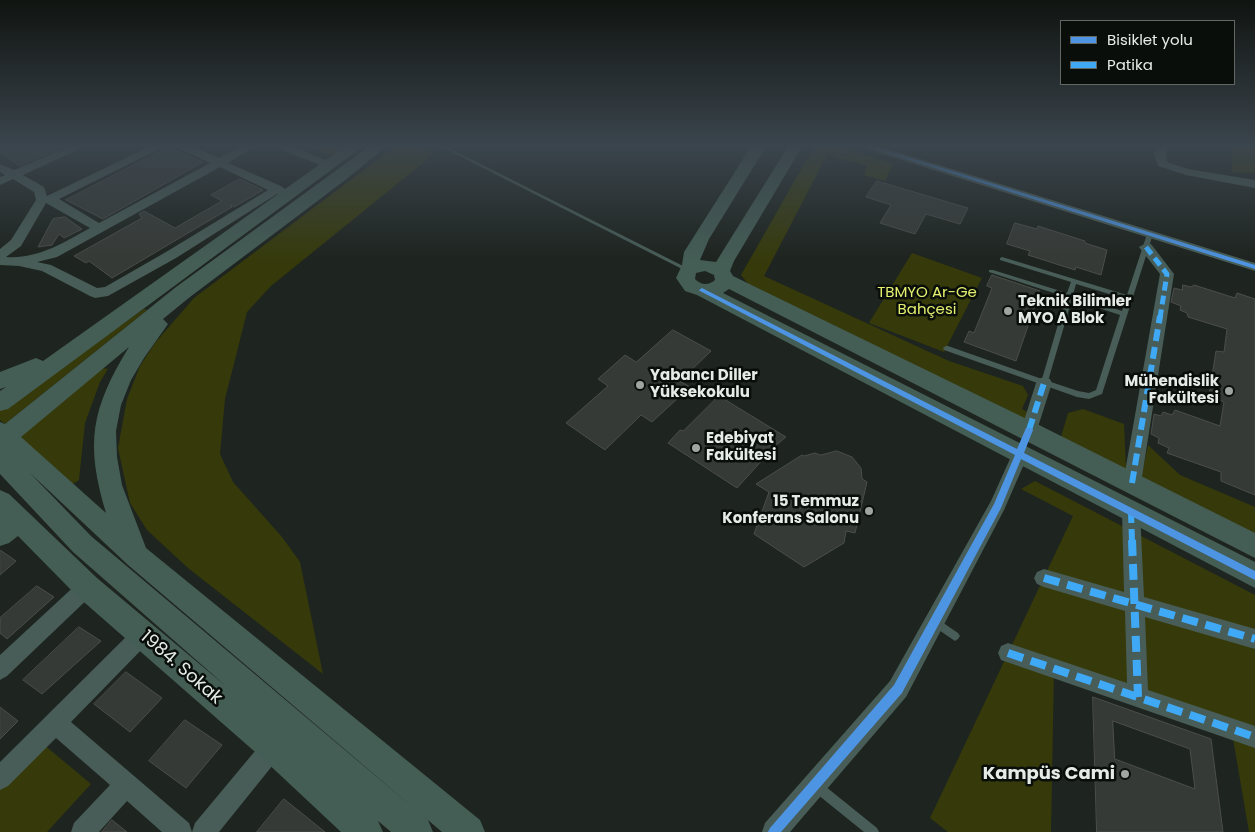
<!DOCTYPE html>
<meta charset="utf-8">
<style>
body{margin:0}
#map{position:relative;width:1255px;height:832px;overflow:hidden;background:#1e241f;font-family:Poppins,sans-serif}
canvas{display:block}
.legend{position:absolute;left:1060px;top:20px;width:175px;height:65px;box-sizing:border-box;background:#090e0a;border:1px solid #616762;margin:0;padding:6px 9px;list-style:none;font-size:15px;color:#e5ece7}
.legend li{display:flex;align-items:center;gap:10px;height:25px}
.legend b{width:25px;border:1px solid #616762}
</style>
<div id="map">
<canvas width="1255" height="832"></canvas>
<ul class="legend">
<li><b style="height:6px;background:#4d94e3"></b>Bisiklet yolu</li>
<li><b style="height:6px;background:#3fa9f5"></b>Patika</li>
</ul>
</div>
<script>
const context = document.querySelector('canvas').getContext('2d');
context.lineJoin = 'round';
function fillPath(path, color) {
  context.fillStyle = color;
  context.fill(path, 'evenodd');
}
function trace(path, color, width, dash) {
  context.strokeStyle = color;
  context.lineWidth = width;
  context.lineCap = dash ? 'butt' : 'round';
  context.setLineDash(dash || []);
  context.stroke(path);
}
function label(font, color, halo, rows, align = 'center') {
  context.font = font + ' Poppins,sans-serif';
  context.lineWidth = 5;
  context.setLineDash([]);
  context.textBaseline = 'middle';
  context.strokeStyle = halo;
  context.fillStyle = color;
  for (const [text, x, y, turn = 0] of rows) {
    context.save();
    context.translate(x, y);
    context.rotate((+turn || 0) * Math.PI / 180);
    context.textAlign = isNaN(turn) ? turn : align;
    if (halo) context.strokeText(text, 0, 0);
    context.fillText(text, 0, 0);
    context.restore();
  }
}
const green = new Path2D(`
 M304,145h46l-17,12z
 M397,145h17l20,9 -163,132 -24,26 -22,87 -5,55 13,28 49,55 18,25 23,112 -135,-106 -41,-38 -17,-27 -12,-55 9,-49 13,-33 15,-23 39,-45z
 M815,145h19l59,19 -8,17 -21,-6 3,-9 -40,-11 -63,121 185,85 74,25 5,9 -6,14 9,5 -4,8 -278,-137 -8,-10z
 M1232,145h23v28l-23,-1z
 M912,253l70,25 -38,74 -75,-29z
 M144,309l3,1 -142,114 -5,-4v-10z
 M101,368l7,1 -8,13 -15,41 -6,57 -9,6 -51,-49z
 M1083,409l41,15 2,46 -65,-33 7,-24z
 M1148,445l32,30 75,32v27l-114,-56z
 M1035,481l220,114v237h-6l-18,-105 -177,-59 -3,164h-103l-18,-14 143,-302 -52,-27z
 M43,744l48,40 -44,48h-47v-45z`);
const building = new Path2D(`
 M0,145h69l-50,21 -19,-14z
 M169,147l34,15 -100,57 -37,-19z
 M240,179l23,11 -29,17 -4,-2 2,2 -120,71 -23,-17 -3,2 -12,-7 68,-38 -3,-4 5,-3 31,17 47,-27 -11,-6z
 M877,181l91,27 -8,16 -34,-10 -11,20 -35,-11 11,-18 -25,-8z
 M65,217l17,12 -18,9 -5,-4 -7,11 -14,2 15,-28z
 M1015,223l22,6 1,-3 47,15v2l22,7 -6,25 -25,-8 -1,3 -47,-15 2,-4 -23,-7z
 M992,275l48,16 -24,70 -52,-19 5,-11 5,2 18,-45 -5,-2z
 M1183,285l8,2 3,-2 41,13 2,-5 18,6v196l-34,-14v-9l-54,-19 2,-5 -11,-5 1,-5 -8,-4 3,-20 7,2 2,-4 9,3 3,-5 45,16 4,-24 -15,-6 7,-45 8,1 3,-23 -39,-12 -1,-4 -7,-3 1,-4 -10,-4 3,-14 8,2z
 M673,330l38,21 -31,30 10,6 -38,35 -11,-7 -36,35 -39,-27 42,-37 -10,-7 27,-24 11,7z
 M719,396l67,41 -11,9 -38,42 -69,-45 12,-13 3,1z
 M837,451l15,6 9,11 1,11 5,3 -12,51 -9,-2 -2,12 -40,24 -50,-33 15,-42 -13,-8 46,-29 2,1 11,-3 5,2z
 M0,550l16,11 -16,14z
 M37,586l17,11 -47,42 -7,-6v-15z
 M79,627l22,14 -59,53 -19,-14z
 M126,672l36,26 -32,34 -36,-28z
 M1093,697l118,42 12,93h-126zM1113,721l77,28 5,40 -80,-30z
 M0,707l18,14 -18,18z
 M185,720l37,25 -36,43 -37,-27z
 M284,799l41,33h-68z
 M112,820l15,12h-25z`);
const lane = new Path2D(`
 M438,145h5l248,125 -3,2 -2,-1z
 M1150,232l3,2 -51,160 -13,5 -12,-2 -133,-47 -1,-2 3,-2h2l94,33 24,-82 -77,-25v-2h4l74,23 4,-11 -71,-22v-2l2,-1 125,38 20,-61zM1076,284l50,15 -4,12 -49,-16zM1072,299l48,16 -24,75 -7,3 -11,-2 -30,-10z
 M936,618l22,15 2,3 -2,3 -3,2 -3,-2 -19,-13 -2,-3 2,-3z
 M816,781l4,1 57,46 2,4h-15l-52,-42 -1,-4 1,-4z`);
const street = new Path2D(`
 M73,145h15l-65,30 21,12 3,9 106,-51h14l-108,54 40,24 111,-60 -34,-16 -1,-2h14l30,13 25,-13h13l-29,18 53,23 8,6 -6,4 -6,-2 -101,64 -68,38 -13,2 -5,-2 -48,-25 -23,-5 -19,-1v-16l11,-9 25,-40 -2,-8 -21,-13 -13,6v-8l5,-2 -5,-3v-8l14,6zM220,167l48,23 -102,62 -61,35 -8,1 -46,-23 -14,-3 20,-5zM46,203l44,25c-27,15 -52,31 -84,29l15,-11z
 M273,145h15l45,18 2,2 -2,2h-8l-50,-20z
 M858,145h17l380,118v8l-395,-124z
 M1157,145h11l-2,9 1,8 21,7 67,11v8l-69,-13 -28,-9 -4,-12z
 M1146,243l5,1 23,30 -33,209 -3,5 -6,2 -6,-2 -3,-5 37,-209 -21,-27z
 M1044,377l6,2 2,4 -15,47 -2,5 -6,2 -6,-2 -2,-5 15,-47 2,-4z
 M1020,448l6,2 2,5 -24,55 -98,187 -116,135h-28l3,-9 125,-142 101,-180 23,-51z
 M1131,503l6,2 3,6 4,86 111,32v20l-110,-32 3,73 107,36v22l-254,-88 -3,-7 3,-7 7,-3 119,40 -2,-72 -81,-24 -7,-3 -3,-6 3,-6 7,-3 80,23 -2,-81 3,-6z
 M87,578l7,3 3,6 -3,6 -87,83 -7,4v-25l80,-74z
 M142,625l7,3 3,7 -3,7 -78,80 118,101 3,9 3,-9 70,-84 8,-3 8,3 3,8 -3,8 -62,77h-57l-35,-31 -28,31h-28l3,-9 36,-38 -54,-47 -48,48 -8,4v-28l135,-134z`);
const secondary = new Path2D(`
 M347,145h18l-357,264 -8,2v-20l6,-4 -6,2v-17l36,-14 7,3z
 M371,145h17l-44,36 -154,116 -27,22 5,5 -24,34 -13,22 -10,25 -5,26 1,26 5,28 24,63 334,272 5,12h-43l-314,-267 -98,-92 61,63 337,284 5,12h-42l-13,-11 5,11h-42l-79,-74 -185,-162 -59,-60 -9,7 -9,3v-56l9,4 88,84 130,109 -154,-135 -73,-78v-52l5,2 171,-137zM129,347c-38,62 -44,96 -23,166l-85,-76z
 M752,145h15l-58,94 -9,21 16,2 73,-117h14l-69,116 -4,10 3,5 304,148 218,109v25l-526,-269 -6,4 532,269v26l-558,-293 -12,-4 -9,-13 6,-13 2,-13zM705,271l9,4 1,5c-7,6 -14,5 -20,-1l1,-6z`);
const quietFar2 = new Path2D(`
 M1146,247l21,27 -7,44`);
const quietFar1 = new Path2D(`
 M1029,430l15,-47
 M1132,483l28,-167
 M1131,511l1,31`);
const quiet = new Path2D(`
 M1132,540l6,157
 M1044,578l211,61
 M1008,653l247,84`);
const cycleway = new Path2D(`
 M861,145h8l386,120v4z
 M702,288l315,161 9,-21h6l1,2 -9,23 231,118v9l-234,-121 -20,49 -99,185 -121,139h-13l2,-4 124,-143 100,-181 21,-49 -315,-164 -1,-1z`);
const markers = [
 [1008,311,5,"#9fa6a1"],
 [640,385,5,"#9fa6a1"],
 [1229,391,5,"#9fa6a1"],
 [696,448,5,"#9fa6a1"],
 [869,511,5,"#9fa6a1"],
 [1125,774,5,"#9fa6a1"]
];
const parkNames = [
 ["TBMYO Ar-Ge",927,293],
 ["Bahçesi",927,310]
];
const poiNames = [
 ["Teknik Bilimler",1018,302],
 ["MYO A Blok",1018,319],
 ["Yabancı Diller",650,376],
 ["Yüksekokulu",650,393],
 ["Mühendislik",1219,382,"right"],
 ["Fakültesi",1219,399,"right"],
 ["Edebiyat",706,439],
 ["Fakültesi",706,456],
 ["15 Temmuz",859,502,"right"],
 ["Konferans Salonu",859,519,"right"]
];
const nearStreetnames = [
 ["1984. Sokak",181,668,41]
];
const nearPoinames = [
 ["Kampüs Cami",1115,774]
];
fillPath(green, '#363a0a');
fillPath(building, '#363a36');
trace(building, '#4b4e4a', 1);
fillPath(lane, '#485d57');
fillPath(street, '#485d57');
fillPath(secondary, '#445d55');
trace(quietFar2, '#3fa9f5', 5, [9, 5]);
trace(quietFar1, '#3fa9f5', 6, [12, 6]);
trace(quiet, '#3fa9f5', 8, [16, 8]);
fillPath(cycleway, '#4d94e3');
const sky = context.createLinearGradient(0, 0, 0, 261);
sky.addColorStop(0, '#101411');
sky.addColorStop(0.56, '#3b454d');
sky.addColorStop(1, '#3b454d00');
context.fillStyle = sky;
context.fillRect(0, 0, 1255, 261);
for (const [x, y, r, color] of markers) {
  const dot = new Path2D();
  dot.arc(x, y, r, 0, 2 * Math.PI);
  context.fillStyle = color;
  context.fill(dot);
  trace(dot, '#090e0a', 2);
}
label('15px', '#e3ef6e', '#090e0a', parkNames);
label('bold 15px', '#e5ece7', '#090e0a', poiNames, 'left');
label('18px', '#e5ece7', '#090e0a', nearStreetnames);
label('bold 18px', '#e5ece7', '#090e0a', nearPoinames, 'right');
</script>
